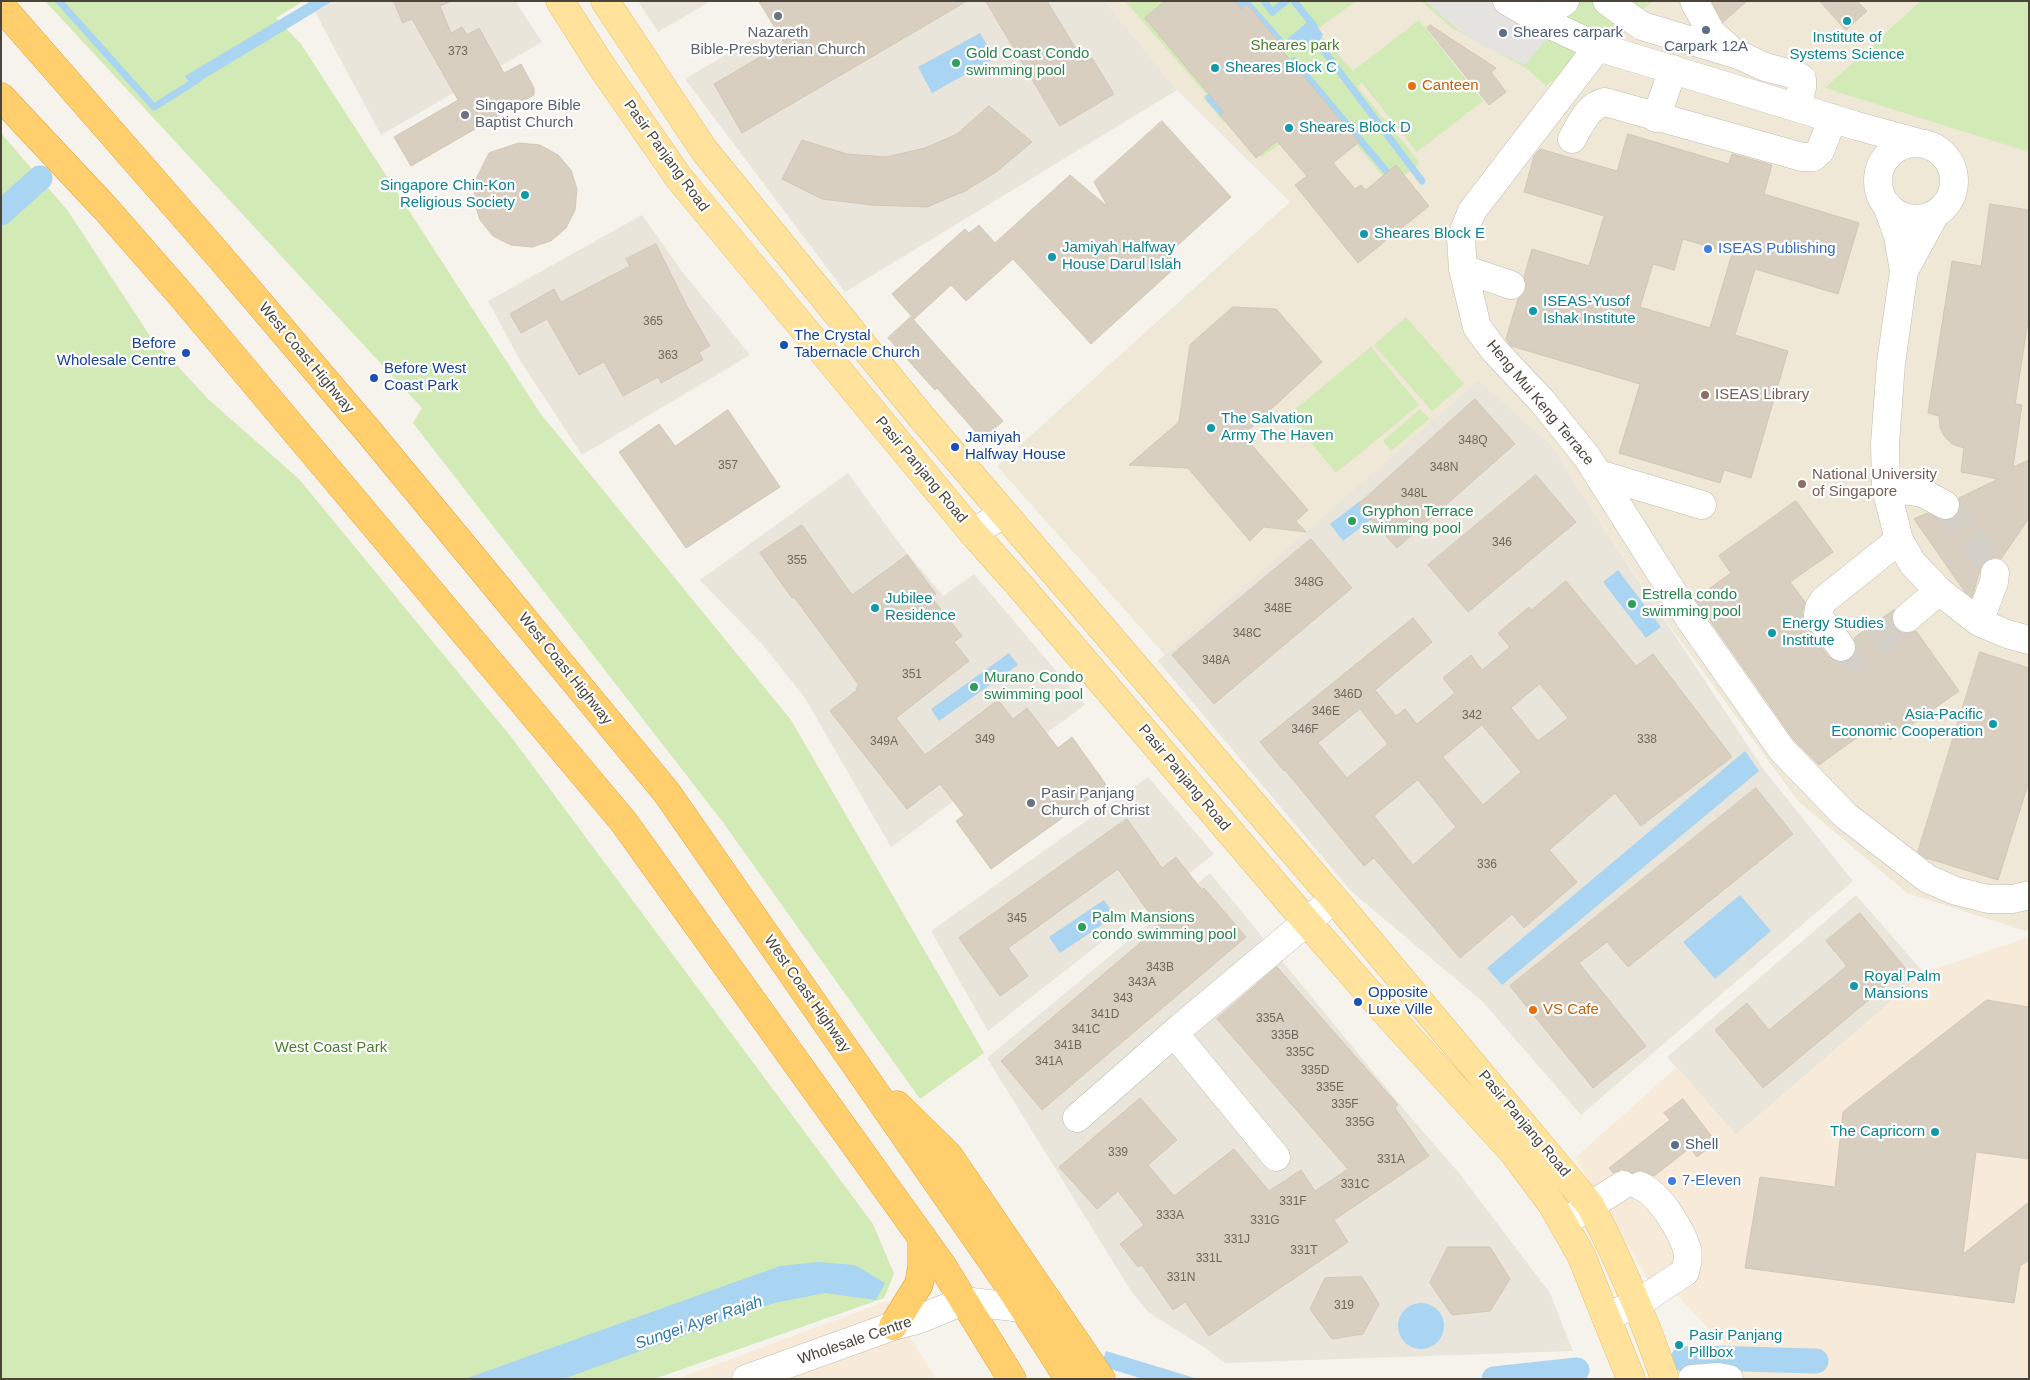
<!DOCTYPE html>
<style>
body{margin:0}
#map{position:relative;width:2030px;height:1380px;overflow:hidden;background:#f6f3ec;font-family:Helvetica,sans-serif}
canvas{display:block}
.frame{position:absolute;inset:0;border:2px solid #4b4439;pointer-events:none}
</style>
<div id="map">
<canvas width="2030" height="1380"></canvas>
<div class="frame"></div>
</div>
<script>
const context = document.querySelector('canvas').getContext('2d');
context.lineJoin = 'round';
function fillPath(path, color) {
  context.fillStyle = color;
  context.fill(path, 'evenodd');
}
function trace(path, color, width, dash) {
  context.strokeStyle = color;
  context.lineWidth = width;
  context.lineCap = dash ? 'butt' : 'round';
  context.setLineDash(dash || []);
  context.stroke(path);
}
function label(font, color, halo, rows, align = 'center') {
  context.font = font + ' Helvetica,sans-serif';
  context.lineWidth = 4.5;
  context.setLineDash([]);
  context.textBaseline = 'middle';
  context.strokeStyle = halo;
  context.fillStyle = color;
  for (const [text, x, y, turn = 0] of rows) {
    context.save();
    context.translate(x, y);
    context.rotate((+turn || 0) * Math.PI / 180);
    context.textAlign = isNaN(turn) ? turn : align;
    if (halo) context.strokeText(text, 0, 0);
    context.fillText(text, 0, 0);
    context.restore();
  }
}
const residential = new Path2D(`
 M335,1h180l27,41 -161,93 -66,-123z
 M638,1h73l-53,31z
 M817,1h288l72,89 -332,202 -160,-213z
 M642,215l39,55 69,85 -168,100 -61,-93 -33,-61z
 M1478,380l73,64 50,80 163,246 89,111 -272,234 -99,-114 -130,-109 -194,-231z
 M848,473l51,70 44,53 31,-22 111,131 -194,142 -86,-149 -43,-54 -62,-64z
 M1148,777l66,77 -226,177 -57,-100z
 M1210,873l196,239 53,61 91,120 23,58 -348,12 -20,-15 -57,-36 -17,-21 -144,-233z
 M1856,895l68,78 -188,162 -69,-78z`);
const commercial = new Path2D(`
 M2029,937v442h-341l-1,-6 36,-29 -48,-51 -13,9 -87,-144 102,-91 59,68 188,-162z
 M887,1301l49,78h-259z`);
const education = new Path2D(`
 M1105,1h924v931l-122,-39 -109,-92 -127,-173 -70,-104 -50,-80 -73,-63 -313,274 -168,-189 293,-264 -113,-112z`);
const green = new Path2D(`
 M45,1h258l-27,17 25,26 239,369 251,307 193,333 -64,46 -198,-278 -309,-398 9,-15z
 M1125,1h231l-40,29 37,41 66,-51 64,81 -66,51 -55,-69 -5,3 63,77 -29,23 -64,-77 -65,48 -33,-38 -5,4 -21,-26 3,-3z
 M1421,1h232l-107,85 -20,-18 -74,-40z
 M1921,1h108v151l-204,-64z
 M1,133l67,78 82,125 58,63 91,80 213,259 361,486 21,50 -10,24 -230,81h-653z
 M1406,317l58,67 -32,27 -58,-66z
 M1371,347l48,58 -83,68 -48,-58z
 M1420,409l9,10 -38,32 -8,-10z`);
const parking = new Path2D(`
 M1425,1h65l7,6 52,29 -24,29 -40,-18 -27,-17z`);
const water = new Path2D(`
 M311,1h22l-141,85 -7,-10z
 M1310,20l7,6 6,9 -6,9 -6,2 -9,-4 -9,7 -6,-1 -3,-4 2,-4z
 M980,33l15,25 -63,35 -14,-26z
 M1360,501l13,17 -30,23 -13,-17z
 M1618,570l43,57 -15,11 -43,-56z
 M1009,653l9,12 -79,56 -8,-12z
 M1745,751l14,20 -257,214 -15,-17z
 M1740,895l31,36 -56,48 -32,-37z
 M1104,900l11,16 -55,37 -11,-16z
 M818,1262l37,3 30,18 -9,17 -51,-7 -51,10 -211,76h-98l315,-113z
 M1398 1326a23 23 0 1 1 46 0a23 23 0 1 1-46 0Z
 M1106,1351l92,28h-55l-42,-13z`);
const stream = new Path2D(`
 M59,1l95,106 43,-27
 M1237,1l5,6 5,-4 33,38 -10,8
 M1264,1l8,11 14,-11
 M1294,1l20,25
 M1312,35l110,146
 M1285,68l9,-7 98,117
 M1217,92l-8,6 15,17 4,-4`);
const canal = new Path2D(`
 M1,213l39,-35
 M1683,1359l18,-1 115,3
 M1494,1379l83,-9`);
const building = new Path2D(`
 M394,1h57l-11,5 11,27 11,-6 5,8 12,-7 25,45 17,-9 13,24v7l-123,71 -17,-29 64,-37 -46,-81 -9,4z
 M759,1h208l-225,132 -28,-49 70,-41z
 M986,1h61l37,61 8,-4 22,36 -54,32z
 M1165,1h70l6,8 6,-5 30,36 -2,2 84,100 -26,21 22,26 6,-4 5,5 30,-25 33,41 -71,57 -63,-78 12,-9 -30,-35 -21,17 -36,-43 4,-3 -79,-94z
 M1712,1h35l-24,21z
 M1820,1h37l10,10 -21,19z
 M1430,25l66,43 -5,4 15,20 -17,13 -62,-77z
 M989,106l43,36 -36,30 -31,19 -38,16 -55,-2 -50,-6 -40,-20 20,-39 45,14 39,3 39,-9 32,-14z
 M1162,121l69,76 -63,57 10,11 -87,79 -78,-85 -47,42 -15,-16 -37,34 -22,-25 73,-65 4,4 10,-8 16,18 75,-68 38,32 -14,-25z
 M1628,134l101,30 3,-10 40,11 -8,29 95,29 -21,71 -83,-25 -20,66 53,16 -37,127 -27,-8 -4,13 -101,-30 21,-69 -129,-38 -5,-7 12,-40 4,-3 4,-7v-7l-2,-5 8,-28 57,17 15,-50 -80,-24 10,-36 6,-7 77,22zM1683,239l49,15 -22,74 -70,-21 13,-43 21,6z
 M519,143l21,2 18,10 13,15 6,19 -2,21 -9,18 -15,13 -19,6 -21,-2 -18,-9 -13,-16 -6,-19 1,-20 14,-28z
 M1990,204l39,6v105l-14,89 7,1 -9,62 16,-7v58l-28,41 -5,-2 -7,2 -7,5 -10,33 -7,-5 -51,-73 13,-6 18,8 8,-2 6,-7 2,-7 -2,-7 39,-19 -37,-7 3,-24 -12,-4 -8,-8 -4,-9 -1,-11 -11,-3 24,-152 29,5z
 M656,244l32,64 22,38 -11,6 4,8 -42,23 -3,-6 -35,19 -19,-34 -25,13 -32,-56 -26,14 -11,-19 44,-25 7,13 69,-36 -4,-7z
 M1233,307l43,2 46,53 -79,73 65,75 -12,11 10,11 -42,-5 -14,14 -62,-73 -59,-3 50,-43 11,-77z
 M911,317l92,104 -21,18 -45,-51 -2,2 -47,-52z
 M1475,399l40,45 -118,104 -39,-43z
 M728,410l52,77 -94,61 -67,-96 40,-28 16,22z
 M1536,475l40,47 -108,90 -40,-47z
 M1796,501l37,51 -43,30 15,20 -3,12 3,11 23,31 7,5 7,2 8,-3 5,-7 2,-7 -3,-8 41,-29 -3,4v7l3,8 7,5h7l7,-2 43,60 -69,49 -13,-17 -58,42 -25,-25 -99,-141 36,-26 -12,-17z
 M802,525l50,70 55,-40 29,39 -5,3 31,39 -8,6 15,19 -73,57 29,37 73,-55 15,19 14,-11 31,40 14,-11 35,49 -116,83 -35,-48 8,-6 -24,-31 -33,25 -77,-98 27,-21 -1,-2 3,-3 -65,-88 -2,1 -32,-45z
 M1311,539l41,49 -138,116 -42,-49z
 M1566,581l70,85 17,-12 79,103 -91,69 -26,-33 -66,57 28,32 -53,46 -12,-14 -52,44 -86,-100 -10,8 -79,-96 -1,1 -24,-29 153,-124 19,24 -57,48 21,26 9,-7 12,15 38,-31 -12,-15 28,-23 11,15 28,-23 -12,-14 31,-26 2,3zM1540,684l28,34 -30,23 -27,-33zM1360,709l28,35 -41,34 -29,-35zM1482,725l39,47 -38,33 -40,-48zM1418,780l38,47 -43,38 -39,-49z
 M1980,652l49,16v113l-31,99 -72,-22 -8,-6z
 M1756,788l37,46 -165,133 -21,-25 -28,21 67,83 -53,42 -83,-102z
 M1127,819l35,49 14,-11 26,33 2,-2 42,49 -204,173 -41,-49 158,-134 -41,-58 -110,79 20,28 -28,20 -41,-58z
 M1860,913l46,56 -143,119 -48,-58 32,-27 22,27 78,-64 -21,-25z
 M1277,967l121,138 -3,3 34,48 -95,64 14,22 -139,94 -24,-34 -12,8 -31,-45 -4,2 -18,-23 24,-19 -26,-34 -21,18 -38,-42 81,-69 37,42 -29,25 26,31 60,-47 35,42 32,-21 14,21 33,-22 -131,-150z
 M1987,1000l42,7v152l-53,-7 -13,102 66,-52v58l-9,6 -6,37 -269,-35 15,-91 75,10 8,-75z
 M1683,1099l33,43 -19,15 -7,-9 -36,28 -14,-6 -8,3 -10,-4 -9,4 -4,-5 61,-48 -6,-7z
 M1448,1247h42l20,32 -20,32 -38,4 -22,-32z
 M1362,1277l17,27 -16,30 -31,5 -22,-30 15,-31z`);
const minorTunnel = new Path2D(`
 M1945,505l47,61 3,7
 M1841,647c6,8 9,11 18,11l48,-40`);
const minor = new Path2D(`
 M1507,1l31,18 60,28 259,79 62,17
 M1607,1l35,25 97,29 26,12 31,8 6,4v8l-5,20
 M1694,1l17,31 22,20
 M1538,19l27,-18
 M1598,47l-126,164 -11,27 2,31 14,58 17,23 48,51 45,56 104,164 91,129 64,66 82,63 28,12 32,8h25l16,-4
 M1656,118l17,-49
 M1572,139c9,-15 15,-33 33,-37l197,55h11l7,-6 13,-33
 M1878 181a38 38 0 1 1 76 0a38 38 0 1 1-76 0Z
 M1887,205l11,31 6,35 -13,92 -6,81 1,44 13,52 14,24 26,27 40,31 28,12 22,6
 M1463,269l48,16
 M1904,271l31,-57
 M1598,474l104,31
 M1886,488l37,5 22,12
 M973,533l30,-19
 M1907,618l32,-27
 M1979,622l15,-40 1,-9
 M1841,647l-23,-31 1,-8 5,-8 75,-60
 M1174,1033l102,124
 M1077,1118l104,-91 153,-128
 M1563,1223l60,-38
 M1606,1317l32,-14 47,-31c2,-7 4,-15 2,-23 -6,-19 -28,-56 -47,-63
 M746,1379l147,-53 24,-6 46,-19 59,7
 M1692,1379l26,-2 11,2`);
const major = new Path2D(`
 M560,1l42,66 77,111 294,355 48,54 285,334 83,95 125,137 38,51 29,51 50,124
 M605,1l99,149 219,269 411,480 256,306c30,56 54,114 75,174`);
const highway = new Path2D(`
 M1,6l219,251 149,175 298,361 339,488 63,98
 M1,97l105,112 76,87 441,525 320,446 69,112
 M897,1105l51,50 153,224
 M893,1326l26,-42 3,-18v-29`);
const markers = [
 [778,16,5,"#6b7280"],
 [1847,21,5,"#0f9aa8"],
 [1706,30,5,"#5c6f8a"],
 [1503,33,5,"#5c6f8a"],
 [956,63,5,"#2e9e5b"],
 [1215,68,5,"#0f9aa8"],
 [1412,86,5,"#e8710a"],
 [465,115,5,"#6b7280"],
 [1289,128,5,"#0f9aa8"],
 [525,195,5,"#0f9aa8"],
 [1364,234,5,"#0f9aa8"],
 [1708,249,5,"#3f7fe0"],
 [1052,257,5,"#0f9aa8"],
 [1533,311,5,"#0f9aa8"],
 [784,345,5,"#1a4fb4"],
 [186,353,5,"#1a4fb4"],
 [374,378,5,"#1a4fb4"],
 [1705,395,5,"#8d6e63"],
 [1211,428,5,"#0f9aa8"],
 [955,447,5,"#1a4fb4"],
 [1802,484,5,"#8d6e63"],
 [1352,521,5,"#2e9e5b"],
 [1632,604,5,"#2e9e5b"],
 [875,608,5,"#0f9aa8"],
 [1772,633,5,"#0f9aa8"],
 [974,687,5,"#2e9e5b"],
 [1993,724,5,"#0f9aa8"],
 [1031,803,5,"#6b7280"],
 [1082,927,5,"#2e9e5b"],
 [1854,986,5,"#0f9aa8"],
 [1358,1002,5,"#1a4fb4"],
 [1533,1010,5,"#e8710a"],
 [1935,1132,5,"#0f9aa8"],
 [1675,1145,5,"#5c6f8a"],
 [1672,1181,5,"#3f7fe0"],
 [1679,1345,5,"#0f9aa8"]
];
const numberNames = [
 ["373",458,52],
 ["365",653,322],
 ["363",668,356],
 ["348Q",1473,441],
 ["357",728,466],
 ["348N",1444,468],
 ["348L",1414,494],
 ["346",1502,543],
 ["355",797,561],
 ["348G",1309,583],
 ["348E",1278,609],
 ["348C",1247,634],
 ["348A",1216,661],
 ["351",912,675],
 ["346D",1348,695],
 ["346E",1326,712],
 ["342",1472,716],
 ["346F",1305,730],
 ["349",985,740],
 ["338",1647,740],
 ["349A",884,742],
 ["336",1487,865],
 ["345",1017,919],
 ["343B",1160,968],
 ["343A",1142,983],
 ["343",1123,999],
 ["341D",1105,1015],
 ["335A",1270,1019],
 ["341C",1086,1030],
 ["335B",1285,1036],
 ["341B",1068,1046],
 ["335C",1300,1053],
 ["341A",1049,1062],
 ["335D",1315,1071],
 ["335E",1330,1088],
 ["335F",1345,1105],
 ["335G",1360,1123],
 ["339",1118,1153],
 ["331A",1391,1160],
 ["331C",1355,1185],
 ["331F",1293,1202],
 ["333A",1170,1216],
 ["331G",1265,1221],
 ["331J",1237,1240],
 ["331T",1304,1251],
 ["331L",1209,1259],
 ["331N",1181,1278],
 ["319",1344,1306]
];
const worshipNames = [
 ["Nazareth",778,33,"center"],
 ["Bible-Presbyterian Church",778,50,"center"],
 ["Singapore Bible",475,106],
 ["Baptist Church",475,123],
 ["Pasir Panjang",1041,794],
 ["Church of Christ",1041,811]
];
const serviceNames = [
 ["Sheares carpark",1513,33],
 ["Carpark 12A",1706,47,"center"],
 ["Shell",1685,1145]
];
const cultureNames = [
 ["Institute of",1847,38,"center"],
 ["Systems Science",1847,55,"center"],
 ["Sheares Block C",1225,68],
 ["Sheares Block D",1299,128],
 ["Singapore Chin-Kon",515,186,"right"],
 ["Religious Society",515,203,"right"],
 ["Sheares Block E",1374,234],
 ["Jamiyah Halfway",1062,248],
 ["House Darul Islah",1062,265],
 ["ISEAS-Yusof",1543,302],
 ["Ishak Institute",1543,319],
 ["The Salvation",1221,419],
 ["Army The Haven",1221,436],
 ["Jubilee",885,599],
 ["Residence",885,616],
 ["Energy Studies",1782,624],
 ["Institute",1782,641],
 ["Asia-Pacific",1983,715,"right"],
 ["Economic Cooperation",1983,732,"right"],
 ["Royal Palm",1864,977],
 ["Mansions",1864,994],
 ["The Capricorn",1925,1132,"right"],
 ["Pasir Panjang",1689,1336],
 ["Pillbox",1689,1353]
];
const parkNames = [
 ["Sheares park",1295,46],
 ["West Coast Park",331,1048]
];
const leisureNames = [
 ["Gold Coast Condo",966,54],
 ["swimming pool",966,71],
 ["Gryphon Terrace",1362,512],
 ["swimming pool",1362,529],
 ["Estrella condo",1642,595],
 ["swimming pool",1642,612],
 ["Murano Condo",984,678],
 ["swimming pool",984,695],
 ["Palm Mansions",1092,918],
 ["condo swimming pool",1092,935]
];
const foodNames = [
 ["Canteen",1422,86],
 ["VS Cafe",1543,1010]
];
const streetNames = [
 ["Pasir Panjang Road",666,156,54],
 ["West Coast Highway",306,358,50],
 ["Heng Mui Keng Terrace",1540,403,50],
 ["Pasir Panjang Road",921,470,50],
 ["West Coast Highway",565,669,51],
 ["Pasir Panjang Road",1184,778,50],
 ["West Coast Highway",807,994,55],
 ["Pasir Panjang Road",1524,1124,50],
 ["Wholesale Centre",855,1341,-19]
];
const shopNames = [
 ["ISEAS Publishing",1718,249],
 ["7-Eleven",1682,1181]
];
const transitNames = [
 ["The Crystal",794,336],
 ["Tabernacle Church",794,353],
 ["Before",176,344,"right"],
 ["Wholesale Centre",176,361,"right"],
 ["Before West",384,369],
 ["Coast Park",384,386],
 ["Jamiyah",965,438],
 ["Halfway House",965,455],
 ["Opposite",1368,993],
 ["Luxe Ville",1368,1010]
];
const educationNames = [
 ["ISEAS Library",1715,395],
 ["National University",1812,475],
 ["of Singapore",1812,492]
];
const waterNames = [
 ["Sungei Ayer Rajah",699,1323,-19]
];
fillPath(residential, '#eae5da');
fillPath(commercial, '#f7ead8');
fillPath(education, '#efe8d6');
fillPath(green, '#d2eab5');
fillPath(parking, '#e5e3e0');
fillPath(water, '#a9d4f2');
trace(stream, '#a9d4f2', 7);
trace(canal, '#a9d4f2', 25);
fillPath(building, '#d8cfc1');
trace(building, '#d3c7b4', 1);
trace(minorTunnel, '#d4d0c8', 28, [28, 14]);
trace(minor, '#c2bbae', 29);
trace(major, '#e6c16a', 29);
trace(highway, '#e0a43c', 29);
trace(minor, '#fff', 28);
trace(major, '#ffe39c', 28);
trace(highway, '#ffcf6e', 28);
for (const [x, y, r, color] of markers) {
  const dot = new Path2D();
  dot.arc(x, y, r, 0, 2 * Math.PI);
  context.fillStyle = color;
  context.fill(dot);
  trace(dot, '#fff', 2);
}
label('12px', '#6e675b', null, numberNames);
label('15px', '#5b616d', '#fff', worshipNames, 'left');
label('15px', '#4e5e75', '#fff', serviceNames, 'left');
label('15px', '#0d838f', '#fff', cultureNames, 'left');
label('15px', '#4a7f2a', '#fff', parkNames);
label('15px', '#27864d', '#fff', leisureNames, 'left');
label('15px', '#c56008', '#fff', foodNames, 'left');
label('15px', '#4b4439', '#fff', streetNames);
label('15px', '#366cbe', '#fff', shopNames, 'left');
label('15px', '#164399', '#fff', transitNames, 'left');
label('15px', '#785e54', '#fff', educationNames, 'left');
label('italic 16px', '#2e7ab2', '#fff', waterNames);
</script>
